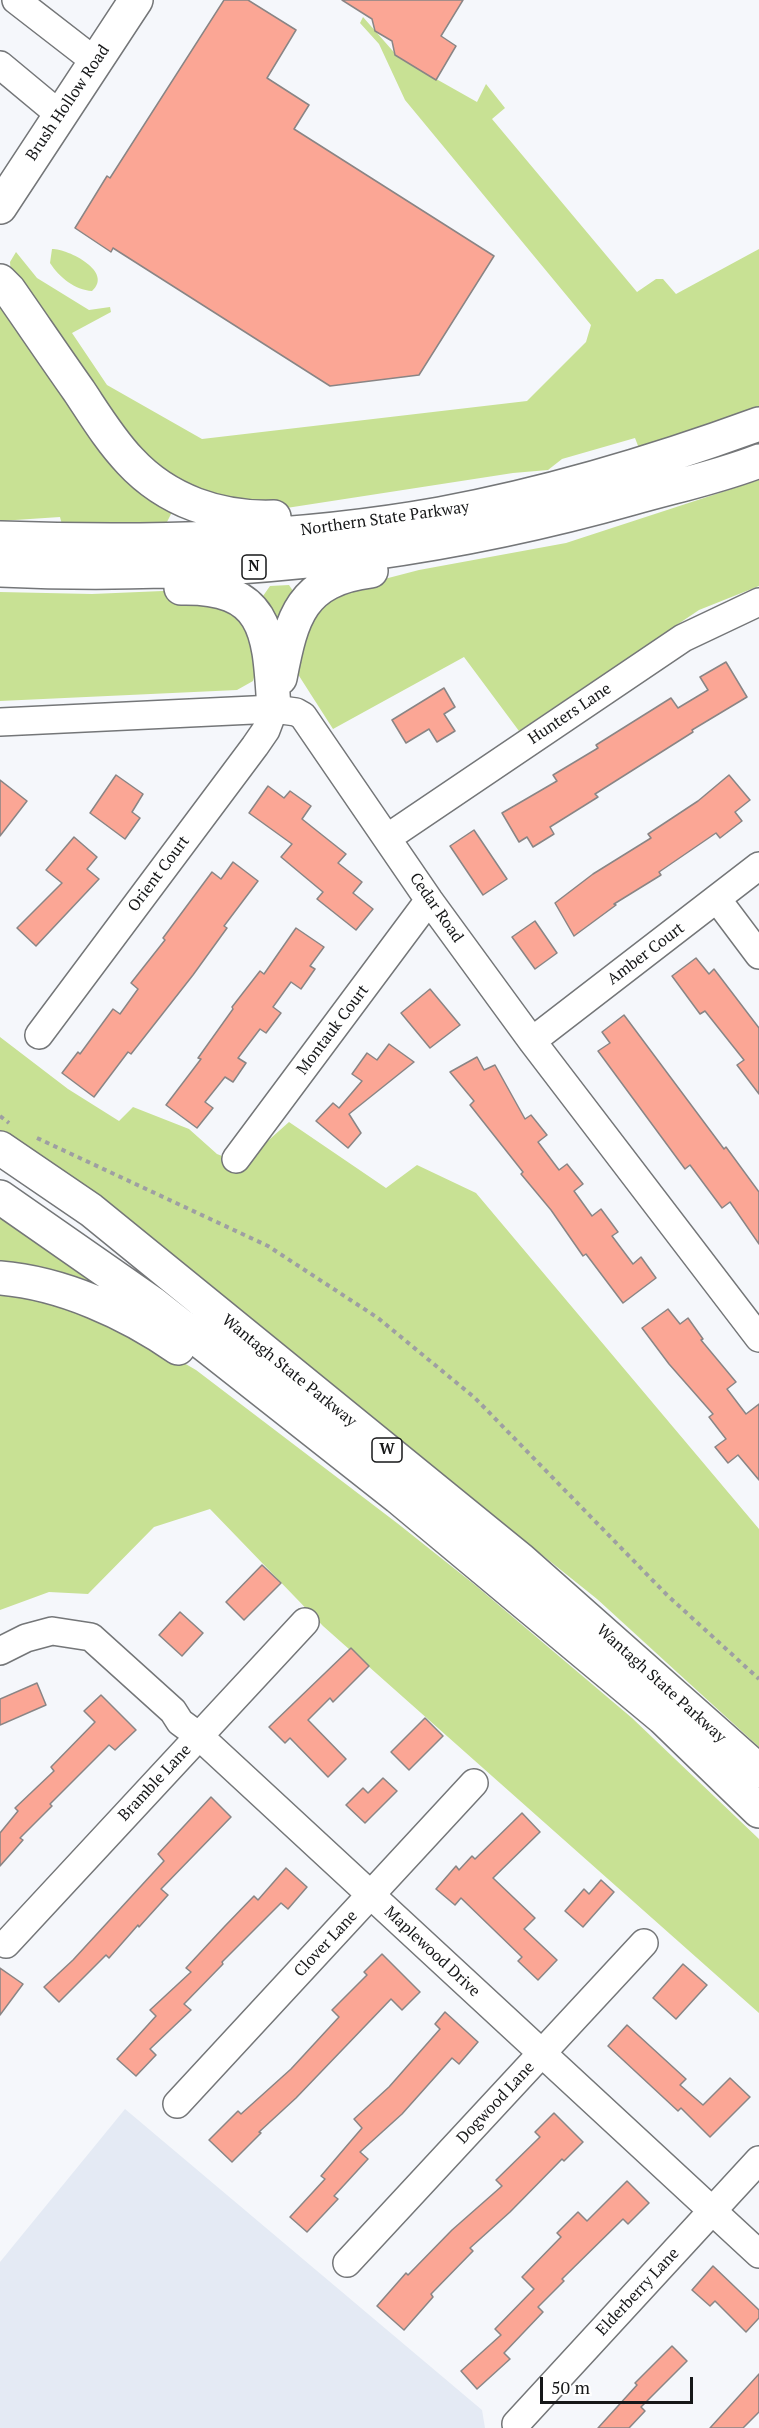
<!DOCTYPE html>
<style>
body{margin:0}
#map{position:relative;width:759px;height:2428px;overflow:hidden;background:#f5f7fb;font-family:"PT Serif",serif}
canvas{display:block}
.scale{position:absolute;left:540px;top:2377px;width:153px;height:27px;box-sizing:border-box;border:3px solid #161718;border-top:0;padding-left:8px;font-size:18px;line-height:21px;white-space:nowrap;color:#161718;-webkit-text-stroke:4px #fff;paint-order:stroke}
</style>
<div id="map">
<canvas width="759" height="2428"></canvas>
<div class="scale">50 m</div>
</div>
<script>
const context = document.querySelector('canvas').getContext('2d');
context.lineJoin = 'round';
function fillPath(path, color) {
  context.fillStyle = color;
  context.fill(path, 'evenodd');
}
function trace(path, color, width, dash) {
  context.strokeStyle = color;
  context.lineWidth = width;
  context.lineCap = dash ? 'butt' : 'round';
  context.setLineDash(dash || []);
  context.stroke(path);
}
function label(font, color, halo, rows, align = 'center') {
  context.font = font + ' "PT Serif",serif';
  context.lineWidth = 4.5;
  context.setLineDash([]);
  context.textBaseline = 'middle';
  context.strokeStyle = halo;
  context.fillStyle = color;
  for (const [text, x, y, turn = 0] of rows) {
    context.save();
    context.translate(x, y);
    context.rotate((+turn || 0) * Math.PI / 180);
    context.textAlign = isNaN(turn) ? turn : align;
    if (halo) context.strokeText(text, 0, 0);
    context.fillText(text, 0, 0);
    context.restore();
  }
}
const built = new Path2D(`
 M125,2109l357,301 3,18h-485v-166z`);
const green = new Path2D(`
 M363,17l36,41 78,44 9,-18 19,24 -13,11 145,173 19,-13h7l13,15 83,-45v161l-119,41 -5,-13 -73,21 -14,11 -35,3 -233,36 -54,-5 -55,-23 -39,-35 -121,-170 -1,-14 6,-10 21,26 52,32 21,-3 1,5 -39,21 35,52 95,54 325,-38 59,-59 5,-17 -186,-225 -26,-56 -19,-21z
 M52,249c17,0 62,23 40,42 -17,-1 -33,-14 -42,-28z
 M0,297l174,211 -8,16 -104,1 -2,-8 -60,4z
 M759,480v106l-60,24 -180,121 -55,-74 -131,72 -39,-61 11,-58 64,-27 50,-13 147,-27z
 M289,585l8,12 -15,22 -9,-1 -10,-22 7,-10z
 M186,590l51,18 23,48 -7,25 -16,9 -237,11v-109l92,2z
 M0,1037l68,52 51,32 14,-14 56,22 28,25 25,10 47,-42 97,66 31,-23 59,28 283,336v218l-162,-148 -339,-272 -205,-159 -53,-38z
 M0,1212l145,106 -145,-51z
 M0,1291l103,25 93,54 201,153 78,62 157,133 127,121v174l-436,-387 -113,-117 -56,18 -66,67 -39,-2 -49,18z`);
const building = new Path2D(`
 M224,0h24l48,30 -29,48 42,27 -15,24 200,127 -75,119 -89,11 -217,-138 -2,4 -36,-24 32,-52 3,2z
 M342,0h121l-22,36 15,10 -20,34 -41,-25 -3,-14 -17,-10 -3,-12z
 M726,662l21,35 -55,33 1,2 -98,62 3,3 -48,30 4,7 -21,13 -6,-10 -8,5 -17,-29 55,-32 -4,-6 45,-27 -2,-3 75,-47 7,10 30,-18 -8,-13z
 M444,688l11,19 -11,7 11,17 -18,11 -8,-13 -23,14 -14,-23z
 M116,775l27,19 -11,18 8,6 -15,21 -35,-26z
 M729,775l21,25 -15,12 7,9 -22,17 -4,-5 -57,39 2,3 -47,29 2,1 -42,31 -19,-33 38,-29 58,-36 -3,-4 50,-33z
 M0,780l27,21 -27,35z
 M268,786l16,12 6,-7 21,15 -9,13 44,35 -8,9 24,19 -9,11 20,16 -17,21 -39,-31 6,-7 -42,-35 11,-13 -43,-31z
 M474,830l33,49 -24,16 -33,-49z
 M74,837l23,20 -10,12 12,10 -63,67 -19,-18 45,-45 -16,-13z
 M233,862l25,19 -34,45 3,2 -34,47 -62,79 -3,-2 -34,45 -32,-24 16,-21 2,2 33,-45 7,5 18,-25 -7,-6 34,-43 -2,-2 49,-66 9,7z
 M535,921l22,32 -22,16 -23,-32z
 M296,928l28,19 -14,19 5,3 -14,20 -10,-7 -18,25 8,6 -15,20 -6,-4 -22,29 8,5 -13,19 -8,-5 -20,25 8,6 -16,20 -31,-23 35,-46 -3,-1 35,-49 -1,-2 28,-36 4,3z
 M696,958l13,16 5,-5 45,59v66l-22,-29 7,-5 -39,-49 -5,3 -28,-38z
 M430,989l30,36 -30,23 -29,-35z
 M624,1015l100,134 2,-2 33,45v52l-29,-42 -8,6 -32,-43 -5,4 -87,-118 12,-8 -8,-11z
 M389,1044l25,18 -65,52 12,19 -13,15 -32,-27 17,-18 6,5 23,-27 -10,-7 15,-21 10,7z
 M477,1057l7,13 11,-5 30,54 6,-4 16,20 -9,7 21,28 8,-6 16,20 -9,7 18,25 9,-7 17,23 -6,4 21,28 8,-7 15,21 -33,25 -37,-49 -3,2 -32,-46 -30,-36 2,-2 -53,-67 4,-4 -24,-29z
 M668,1309l12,15 8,-6 15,21 -2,1 35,42 -9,7 19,25 13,-10v76l-21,-25 -10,8 -13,-16 11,-8 -17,-22 4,-3 -44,-50 -27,-36z
 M262,1565l19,18 -37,37 -18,-18z
 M180,1612l23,21 -21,23 -23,-21z
 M351,1648l18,18 -36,36 -3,-4 -22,22 38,39 -18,18 -38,-39 -5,5 -16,-16z
 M37,1683l9,22 -46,20v-26z
 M101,1695l35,35 -21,20 -6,-5 -59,59 2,2 -32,32 3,2 -23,26v-33l18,-22 -3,-3 39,-37 -3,-4 44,-45 -11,-11z
 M425,1718l18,18 -34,34 -18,-18z
 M383,1778l14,13 -32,32 -19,-18 17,-17 5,5z
 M211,1797l20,20 -70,72 7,6 -29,32 -1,-2 -29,33 -3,-3 -47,47 -15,-15 29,-27 91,-99 -6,-7z
 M522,1813l18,19 -47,46 42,40 -11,11 33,31 -19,20 -20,-19 4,-4 -61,-59 -6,7 -19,-16 20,-23 3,4 13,-14 3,3z
 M286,1868l21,19 -19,22 -7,-6 -59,59 1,2 -39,40 7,6 -41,39 6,6 -20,21 -19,-17 39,-43 -6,-6 41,-38 -5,-4 39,-42 29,-30 4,4z
 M601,1880l13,12 -31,35 -18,-16 19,-22 5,5z
 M382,1954l38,38 -18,18 -11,-11 -95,99 -37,34 2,1 -29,29 -23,-22 29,-29 3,3 50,-45 48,-52 -7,-7 35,-35 -3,-3z
 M683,1964l24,21 -31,34 -23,-21z
 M0,1968l23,16 -23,31z
 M445,2012l33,30 -19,22 -7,-6 -50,56 -42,38 8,7 -34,37 4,3 -31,33 -17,-15 35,-38 -4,-3 41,-48 -8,-9 35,-32 51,-58 -5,-5z
 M627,2025l59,54 -6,6 23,20 27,-27 20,19 -40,40 -29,-29 -3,3 -70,-65z
 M554,2113l29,29 -19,19 -2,-2 -52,53 -40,36 3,3 -42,43 2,3 -29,33 -27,-24 29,-33 2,2 44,-45 50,-44 -6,-6 44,-43 -5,-5z
 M627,2181l22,22 -21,21 -5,-5 -61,60 2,2 -26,26 5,5 -39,41 6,6 -33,30 -16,-18 40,-36 -6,-6 39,-40 -12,-12 39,-40 -4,-4 21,-21 9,9z
 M713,2266l46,44v8l-13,14 -31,-31 -5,5 -18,-16z
 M672,2346l15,15 -46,46 4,4 -16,17h-31l39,-43 -2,-2z
 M759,2374v38l-16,16h-33z`);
const path = new Path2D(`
 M0,1116l9,7
 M37,1138l231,108 110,72 97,80 192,197 92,84`);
const minor = new Path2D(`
 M16,0l80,62
 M0,65l59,49
 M0,722l274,-13 22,3 7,4 126,184 103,141 227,297
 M387,838l296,-200 76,-36
 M717,899l42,56
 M39,1035l216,-289 11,-16 8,-21
 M532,1041l227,-175
 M236,1159l193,-259
 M0,1651l26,-13 26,-7 39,6 82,74 7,11 19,14 560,518
 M6,1944l299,-322
 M177,2104l297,-321
 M347,2263l297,-320
 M516,2424l243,-264`);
const major = new Path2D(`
 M0,207l136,-207`);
const highway = new Path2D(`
 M0,281l9,9c23,33 46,67 70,101 16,24 31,49 51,70 37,40 90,58 144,56
 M0,538c147,5 295,2 440,-24 108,-20 215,-52 319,-90
 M0,570c216,10 425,-13 633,-72 42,-12 85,-21 126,-37
 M181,588c90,-2 88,49 93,121
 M280,678c12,-62 21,-98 91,-107
 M0,1148l91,62 430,350 238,211
 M0,1197l152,106 246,194 265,221 96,93
 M0,1278c62,5 128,35 178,70`);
const shields = [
 [254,567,24],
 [387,1450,30]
];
const shieldNames = [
 ["N",254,567],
 ["W",387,1450]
];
const streetNames = [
 ["Brush Hollow Road",68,103,-56],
 ["Northern State Parkway",385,519,-8],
 ["Hunters Lane",570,714,-34],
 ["Orient Court",159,874,-53],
 ["Cedar Road",436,908,55],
 ["Amber Court",646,954,-37],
 ["Montauk Court",333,1030,-53],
 ["Wantagh State Parkway",289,1371,39],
 ["Wantagh State Parkway",661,1684,42],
 ["Bramble Lane",155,1783,-47],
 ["Clover Lane",326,1944,-47],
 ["Maplewood Drive",432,1952,43],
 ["Dogwood Lane",496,2103,-47],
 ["Elderberry Lane",638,2292,-47]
];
fillPath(built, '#e4eaf4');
fillPath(green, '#c8e194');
fillPath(building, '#fba695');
trace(building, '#898585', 1.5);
trace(minor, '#747678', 30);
trace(major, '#747678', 36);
trace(highway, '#747678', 36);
trace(path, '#9e9fa2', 4, [4.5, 4.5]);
trace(minor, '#fff', 27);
trace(major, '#fff', 33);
trace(highway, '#fff', 33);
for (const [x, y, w] of shields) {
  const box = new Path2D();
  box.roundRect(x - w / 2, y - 12, w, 24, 4.5);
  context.fillStyle = '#fff';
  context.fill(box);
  trace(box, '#161718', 1.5);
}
label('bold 15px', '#161718', null, shieldNames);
label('16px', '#161718', '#fff', streetNames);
</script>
